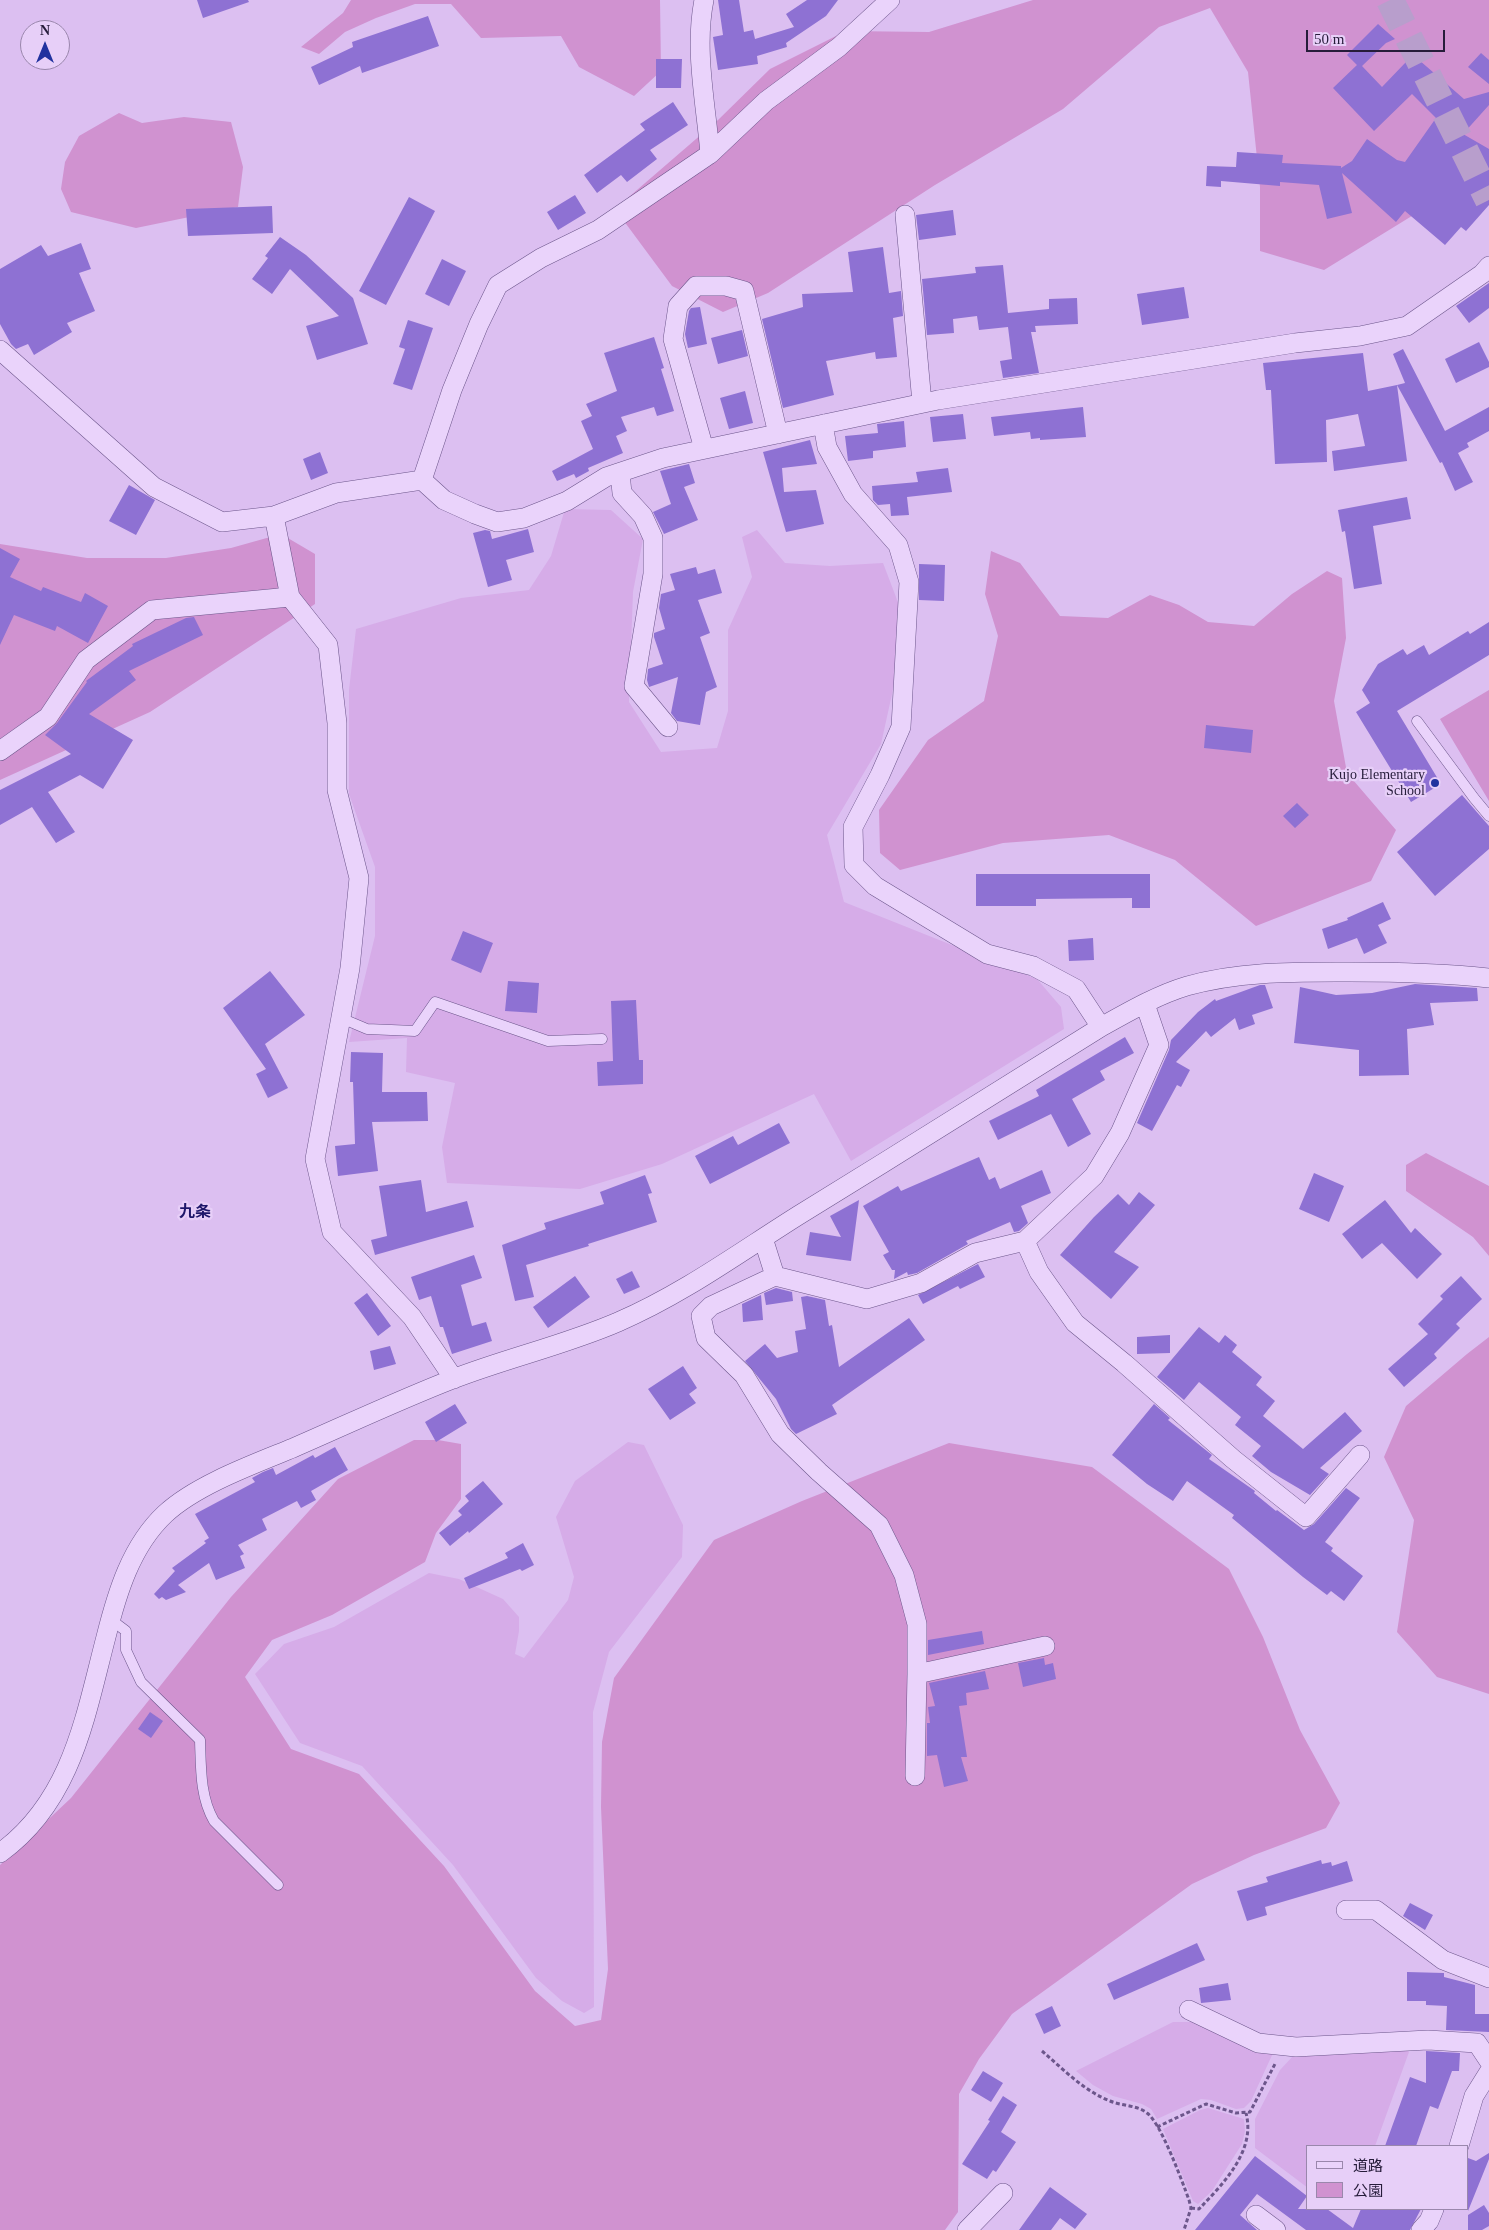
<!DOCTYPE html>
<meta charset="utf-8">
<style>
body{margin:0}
#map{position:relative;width:1489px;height:2230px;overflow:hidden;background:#dcbff1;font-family:"Times New Roman","Noto Sans JP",serif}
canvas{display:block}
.legend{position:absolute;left:1306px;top:2145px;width:162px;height:65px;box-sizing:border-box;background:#e7cff8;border:1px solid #9a87ac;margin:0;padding:6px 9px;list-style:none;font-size:15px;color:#261c3a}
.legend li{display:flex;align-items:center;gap:10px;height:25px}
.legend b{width:25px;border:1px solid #9a87ac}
.north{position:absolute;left:20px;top:20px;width:50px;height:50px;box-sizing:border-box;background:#e7cff8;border:1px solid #9a87ac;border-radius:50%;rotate:0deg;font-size:14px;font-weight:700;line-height:20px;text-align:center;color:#261c3a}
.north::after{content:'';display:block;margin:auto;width:18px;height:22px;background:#21329f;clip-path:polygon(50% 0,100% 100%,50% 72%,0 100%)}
.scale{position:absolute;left:1306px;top:30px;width:139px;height:22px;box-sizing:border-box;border:2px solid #261c3a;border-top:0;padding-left:6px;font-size:15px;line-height:18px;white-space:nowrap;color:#261c3a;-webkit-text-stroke:4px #e7cff8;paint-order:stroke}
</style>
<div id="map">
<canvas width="1489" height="2230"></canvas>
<ul class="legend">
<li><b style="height:6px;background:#ead3fb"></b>道路</li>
<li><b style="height:14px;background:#d092d0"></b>公園</li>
</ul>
<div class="north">N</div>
<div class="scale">50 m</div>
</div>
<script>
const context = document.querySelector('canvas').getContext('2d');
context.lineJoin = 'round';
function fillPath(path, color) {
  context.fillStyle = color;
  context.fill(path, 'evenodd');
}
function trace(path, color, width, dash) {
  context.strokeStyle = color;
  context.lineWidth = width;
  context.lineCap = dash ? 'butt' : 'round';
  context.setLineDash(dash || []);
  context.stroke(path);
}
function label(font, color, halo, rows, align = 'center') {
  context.font = font + ' "Times New Roman","Noto Sans JP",serif';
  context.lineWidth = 4.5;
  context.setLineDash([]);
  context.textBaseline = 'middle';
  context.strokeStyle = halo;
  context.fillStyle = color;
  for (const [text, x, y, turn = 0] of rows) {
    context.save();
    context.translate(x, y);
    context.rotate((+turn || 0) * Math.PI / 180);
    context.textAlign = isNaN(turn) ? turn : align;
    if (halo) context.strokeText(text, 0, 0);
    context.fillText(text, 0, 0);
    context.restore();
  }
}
const farmland = new Path2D(`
 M565,509l46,1 32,29 -10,53 -4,110 32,50 56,-4 11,-37v-81l24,-53 -10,-40 15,-7 28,33 45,3 53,-3 24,63 -26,118 -54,91 17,67 193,77 24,28 3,22 -213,132 -37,-67 -152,70 -82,25 -133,-6 -5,-36 13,-64 -49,-11 1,-34 -58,4 26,-106v-69l-26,-73v-104l7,-61 105,-31 68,-8 22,-34z
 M628,1442l16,3 39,80 -1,32 -73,95 -16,60 1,295 -10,6 -22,-12 -26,-23 -83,-113 -91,-99 -62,-23 -45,-69 29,-30 50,-17 95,-54 30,6 44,20 16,18v14l-4,23 9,4 44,-58 6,-23 -18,-60 19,-36z
 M1173,2022h28l72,31 -22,48 -7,7 -8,1 -25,-9 -10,-1 -44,20 -6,-10 -9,-5 -29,-8 -20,-11 -17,-14z
 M1403,2045l6,7 -34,94h-67v42l-53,-40v-29l25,-49 14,-15z
 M1208,2108l36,11 1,12 -3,13 -30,47 -14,13 -5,-3 -30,-72 37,-19z`);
const green = new Path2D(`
 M351,0h309l1,71 -27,25 -55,-29 -18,-31 -80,2 -30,-34h-36l-39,14 -31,14 -26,22 -18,-7 42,-34z
 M1033,0h456v157l-43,38 -122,75 -64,-19v-64l-12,-115 -38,-64 -51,19 -96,82 -128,76 -167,108 -45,19 -51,-26 -57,-77 103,-89 52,-51 76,-38 83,1z
 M119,113l23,10 42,-6 47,5 12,45 -5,40 -102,21 -65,-16 -10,-23 4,-27 14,-26z
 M281,534l34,20v50l-165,108 -150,68v-236l87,14h79l65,-10z
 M991,551l29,12 40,53 48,2 42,-23 29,10 29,17 46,4 38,-32 35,-23 15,7 4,60 -12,63 13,72 49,57 -25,51 -115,45 -81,-66 -66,-25 -106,8 -103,27 -20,-17 -1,-43 49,-70 56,-39 14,-65 -13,-42z
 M1489,690v111l-49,-82z
 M1426,1153l63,33v70l-16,-19 -67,-46v-26z
 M1489,1337v357l-52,-17 -40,-45 17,-112 -30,-63 22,-51 61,-52z
 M414,1440h24l23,4v55l-25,34 -11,29 -93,53 -60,25 -27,37 46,72 68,25 85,92 91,125 40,35 26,-6 7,-51 -7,-162 1,-65 12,-64 100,-138 88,-39 147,-58 143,24 137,102 34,68 37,93 40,73 -14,25 -72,27 -62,29 -180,130 -33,45 -20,35 -1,118 -13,18h-945v-365l71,-67 160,-201 107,-118z`);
const building = new Path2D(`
 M197,0h51l1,2 -46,16z
 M718,0h21l5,32 9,-2 2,9 39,-12 -8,-13 21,-14h31l-12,16 -40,27 1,4 -30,9 1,8 -40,6 -5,-33 10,-2z
 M428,16l11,30 -77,27 -2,-7 -41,19 -8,-18 42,-20 -1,-5z
 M1378,24l17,15 -9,4 -24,23 20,21 24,-25 5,5 8,-7 45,39 25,-7v13l-26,29 26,15v56l-23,26 -5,-4 -16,18 -40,-34 -9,11 -54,-49 10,40 -25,6 -8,-34 -39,-3v4l-59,-5v6l-15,-1 1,-20 29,1 1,-15 46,3 -1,8 59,3v2l11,-7 15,-22 30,21 8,2 31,-44 -24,-24 -38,37 -41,-43 24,-23 -10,-10z
 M1481,53l8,7v24l-21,-17z
 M656,59h26l-1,29h-25z
 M673,102l15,23 -38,25 7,9 -30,23 -6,-7 -24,18 -13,-18 61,-45 -5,-6z
 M575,195l11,18 -28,17 -11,-18z
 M409,197l26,14 -49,94 -27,-14z
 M272,206l1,27 -85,3 -2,-27z
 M953,210l3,25 -37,5 -3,-25z
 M280,237l26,18 47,43 15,46 -51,16 -11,-34 33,-10 -49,-47 -18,25 -20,-15 16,-21 -3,-2z
 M81,243l10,26 -12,4 16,38 -28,12 5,9 -38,23 -6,-11 -12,5 -5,-5 -11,-20v-55l41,-24 7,11z
 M883,247l6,46 12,-2 2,25 -10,2 4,39 -21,2 -1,-7 -49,9 8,34 -51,13 -21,-89 41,-12 -1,-13 51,-2 -5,-40z
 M442,259l24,12 -17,35 -24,-12z
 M1003,265l5,48 41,-4v-10l28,-1 1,26 -43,2 1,6h-5l8,41 -36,5 -3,-17 12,-2 -4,-32 -29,3 -2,-14 -24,3 1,14 -27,2 -5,-56 54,-6 -1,-6z
 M1489,283v25l-20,15 -13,-17z
 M1184,287l5,31 -47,7 -5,-31z
 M700,307l7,37 -19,4 -3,-14 4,-23 2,-3z
 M408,320l25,8 -21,62 -19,-6 12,-35 -6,-2z
 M742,330l6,26 -30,8 -7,-26z
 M654,337l10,31 -3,1 13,42 -17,5 -3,-9 -33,10 6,14 -11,5 7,17 -35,15 1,3 -13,7 -2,-4 -17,7 -5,-10 41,-22 -12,-28 11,-5 -6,-12 31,-13 -13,-38z
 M1479,342l10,20v5l-33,16 -11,-24z
 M1403,349l42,82 44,-24v24l-22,12 2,4 -11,6 15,29 -18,9 -13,-29 -2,1 -43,-78 8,-2 -12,-29z
 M1363,353l5,38 29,-6 10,76 -73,10 -2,-20 33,-5 -7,-32 -32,6 1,42 -52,2 -4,-74h-5l-3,-27z
 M745,391l8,32 -24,6 -9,-31z
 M1083,407l3,30 -46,3v-2l-9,1 -1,-7 -36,4 -3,-19z
 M963,414l3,25 -33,3 -3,-25z
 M904,421l2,26 -33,4v7l-25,3 -3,-25 33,-3 -1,-9z
 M810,440l7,24 -35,4 2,24 32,-2 8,34 -38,8 -23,-80z
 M320,452l8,21 -17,7 -8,-21z
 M689,464l6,19 -11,4 14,33 -34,14 -11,-22 18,-8 -11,-33z
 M948,468l4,24 -45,5 2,18 -18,1 -1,-12 -12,1 -5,-5 -1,-14 46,-4 -2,-10z
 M129,485l26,15 -19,35 -27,-14z
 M1407,497l4,22 -38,7 9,58 -28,5 -9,-58 -3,1 -4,-22z
 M528,529l6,23 -28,8 6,20 -24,7 -15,-54 12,-3 5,1 2,8z
 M0,548l20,11 -10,18 31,14 2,-4 38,15 4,-9 23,13 -20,37 -31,-17 -2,5 -41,-16 -14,30z
 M919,564l26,1 -1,36 -25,-1z
 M696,567l2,7 17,-5 7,24 -24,7 12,33 -10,4 17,50 -11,5 -6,33 -23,-4 -6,-8 7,-36 -29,10 -2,-7 1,-11 15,-5 -9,-27v-4l11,-4 -6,-21 2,-14 14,-4 -5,-16z
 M194,617l9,18 -74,36 7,9 -47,34 44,26 -30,49 -23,-14 -32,17 27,40 -19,11 -24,-36 -32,18v-35l71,-36 -26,-19 12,-12 30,-41 -1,-1 47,-35 -1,-2 54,-26z
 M1489,622v33l-92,56 44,73 -30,18 -55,-90 14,-9 -8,-13 16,-26 25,-15 4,6 17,-10 5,10 39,-24 2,3z
 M1206,725l47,5 -2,23 -47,-5z
 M1462,795l27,31v23l-54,47 -38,-44z
 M1297,803l12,12 -14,13 -12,-12z
 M976,874h174v34h-18v-10l-96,1v7h-60z
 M1383,902l8,17 -13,6 9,18 -23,11 -7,-16 -29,11 -6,-20 26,-9 -1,-2z
 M463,931l30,12 -12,30 -30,-13z
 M1093,938l1,22 -25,1 -1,-21z
 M270,971l35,44 -40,29 23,44 -20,10 -12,-24 10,-5 -43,-61z
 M508,981l31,2 -2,30 -32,-2z
 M1415,984l62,4 1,13 -48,2 4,22 -27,4 2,46 -50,1v-26l-65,-7 6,-56 36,8 36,-2z
 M1260,985h5l8,23 -21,7 3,9 -16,6 -4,-12 -24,19 -5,-6 -30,31 14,8 -9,17 -4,-2 -25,46 -15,-8 32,-73 2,-10 27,-28 17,-13 1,2z
 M636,1000l3,60h4v24l-45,2 -1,-24 16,-1 -2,-60z
 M1125,1037l9,16 -34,18 5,9 -33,19 19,35 -23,13 -17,-33 -53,26 -9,-19 50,-25 -3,-6z
 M351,1052l32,1 -1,39h45l1,29 -56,1 6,49 -40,5 -3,-30 20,-2 -2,-62h-3z
 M779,1123l11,20 -80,41 -15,-28 38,-20 5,9z
 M979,1157l10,23 6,-3 5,12 42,-19 9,23 -30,13 7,17 -9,8 -5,1 -4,-10 -44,19 2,3 -51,29 -9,2 -1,-3 -13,7 1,-9h-3l-9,-15 6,-3 -26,-46 35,-20 3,5z
 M1314,1173l30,13 -15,36 -30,-13z
 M645,1175l7,18 -4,1 9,28 -69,22 1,2 -63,19 8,32 -19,4 -13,-56 44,-16 -2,-6 60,-19 -4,-12z
 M421,1180l5,32 41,-11 7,26 -99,28 -4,-15 16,-4 -8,-50z
 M1139,1192l16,13 -41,47 25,15 -28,32 -51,-44 34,-38 24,-23 11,11z
 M859,1200l-8,61 -45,-6 4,-23 31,5 -11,-21z
 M1385,1200l26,33 4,-5 27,26 -25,25 -35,-36 -20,16 -20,-25z
 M474,1255l8,23 -21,7 11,41 14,-4 6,19 -40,13 -9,-27h-3l-9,-31 -12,4 -8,-23z
 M978,1264l7,13 -25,12 -2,-3 -35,18 -5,-9z
 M632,1271l8,16 -16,7 -8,-15z
 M575,1276l15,21 -42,31 -15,-21z
 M1461,1276l21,23 -26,25 4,4 -26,26 3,4 -33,29 -16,-18 40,-35 -10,-10 25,-25 -3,-3z
 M776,1288l16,4 1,9 -27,4 -2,-12z
 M367,1293l24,33 -13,10 -24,-33z
 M761,1295l2,25 -20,2 -1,-18z
 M807,1296l18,4 4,26 3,-1 7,42 70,-49 16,22 -93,65 5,9 -41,20 -5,-5 -15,-30 -31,-38 20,-17 12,14 21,-6 -3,-21 11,-2 -5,-32z
 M1199,1327l20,16 6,-8 12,10 -5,7 30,25 -6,8 19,16 -12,15 40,33 42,-37 17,19 -42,37 9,6 -19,21 -39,-23 -19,-16 9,-10 -26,-21 6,-8 -42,-35 -15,18 -27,-23z
 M1170,1335v18l-33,1v-17z
 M390,1346l6,18 -22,6 -4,-19z
 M683,1366l14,22 -8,6 7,9 -26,17 -22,-31z
 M455,1404l12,19 -31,19 -11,-20z
 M1154,1404l16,14 -2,2 44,35 -3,4 46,32 -1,2 22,18 1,-1 27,20 10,-6 32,-36 14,10 -35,44 8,6 -2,3 32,25 -19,25 -13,-10 -4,4 -24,-18 -71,-59 2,-3 -47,-34 -14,20 -26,-17 -35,-29z
 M335,1447l13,23 -37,21 5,9 -15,8 -4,-7 -35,18 5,11 -29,15 6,9 -4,2 5,12 -29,12 -7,-17 -31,22 8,7 -20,8 -4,-3 -3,2 -5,-5 21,-23 -3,-3 34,-25 -2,-2 5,-3 -14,-24 60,-32 -3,-4 11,-6 10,-4 3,7 37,-20 2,3z
 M483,1481l20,23 -28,24 -6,5 -1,-2 -18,15 -11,-13 23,-18 -4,-4 11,-10 -4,-5z
 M523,1543l11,22 -12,6 -2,-2 -51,20 -5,-11 44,-20 -3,-5z
 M982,1631l2,13 -56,11v-15z
 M1044,1658l1,7 8,-2 3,16 -33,8 -5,-24z
 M985,1671l4,18 -23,4 1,12 -8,1 8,51h-6l7,24 -24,6 -7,-32 -10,1v-33h3l-2,-16 7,-1 -6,-23z
 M150,1712l13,9 -12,17 -13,-9z
 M1321,1860l1,4 9,-2 1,4 15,-5 6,20 -88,26 2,8 -20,6 -10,-30 31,-9 -2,-5z
 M1410,1903l23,12 -8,15 -22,-14z
 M1197,1943l8,17 -91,40 -7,-16z
 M1407,1972l37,1v4l31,8v29h14v18l-43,-2 1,-24 -21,-1v-4h-19z
 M1228,1983l3,17 -30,3 -2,-15z
 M1052,2006l9,20 -17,8 -9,-20z
 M1426,2051l34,2 -1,18h-7l-14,38 -8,-3 -14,40h-31l25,-69 16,6z
 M983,2071l20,12 -12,19 -20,-12z
 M1003,2096l14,9 -16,27 15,10 -20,30 -3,-2 -6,9 -25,-15 28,-43 -2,-1z
 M1489,2153v6l-21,52v-53l8,3z
 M1255,2156l52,40 -9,13h29l26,19 8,-19h60l-11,21h-104l-49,-36 -17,21 17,15h-62z
 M1050,2187l37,27 -12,15 -15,-11 -9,12h-32z
 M1484,2205l5,8v13l-7,4h-14v-15z`);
const trunkTunnel = new Path2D(`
 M1390,0l99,200`);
const path = new Path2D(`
 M1042,2051c21,18 42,40 68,50 12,5 27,4 37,12 14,10 35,68 42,87l2,8 -7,22
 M1157,2127l49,-23 30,9 14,-1 26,-50
 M1191,2208l8,1c24,-25 57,-58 47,-96`);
const service = new Path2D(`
 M1417,721l57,77 15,18
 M341,1018l26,11 48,2 20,-29 113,39 54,-2
 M110,1619l16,12v19l15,32 59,58c1,28 0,57 14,81l64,64`);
const minor = new Path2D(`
 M704,0c-10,50 2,104 6,154
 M905,215l17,188
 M0,350l154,137 68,35 52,-6
 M823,424l4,23 26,47 45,51 11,37 -8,145 -21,48 -27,52 1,38 21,21 112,68 46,12 43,23 25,38
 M704,449l-31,-110 5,-33 18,-20h30l18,5 34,143
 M620,473l2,20 21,23 10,22v36l-19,112 34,41
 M422,480l30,-90 27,-66 19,-39 43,-27 57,-28 112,-76 56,-53 73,-54 51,-47
 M0,751l48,-34 38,-57 66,-50 138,-13
 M763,1238l12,38 92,23 54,-16 54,-30 50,-12 69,-65 26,-43 39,-88 -14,-41
 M1025,1241l14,31 36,51 49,40 109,96 73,58 54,-62
 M775,1276l-64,30 -10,10 5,22 38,37 36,59 39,38 60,53 25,50 13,49v50
 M454,1379l-42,-62 -80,-85 -17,-73 35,-191 9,-90 -22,-88v-67l-9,-78 -38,-48 -16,-81 62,-23 86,-13 22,20 31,14 22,8 27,-4 43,-17 39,-24 57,-19 275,-58 357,-57 65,-7 47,-10 75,-52 7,-8
 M915,1776l2,-102 128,-28
 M0,1853c72,-52 85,-136 106,-216 11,-44 25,-91 59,-123 31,-29 89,-50 128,-66 53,-23 106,-48 160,-69 54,-21 112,-34 165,-57 65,-28 122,-70 181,-107 101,-62 201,-125 302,-188 27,-15 56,-32 86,-41 53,-15 107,-14 162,-14 46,0 93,1 140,6
 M1346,1910h30l67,50 46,18
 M1189,2010l69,33 38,4 132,-7 49,3 12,18
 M1459,2146l15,-50 15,-24
 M1256,2215l20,15
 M967,2230l36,-37
 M1421,2230l8,-9 5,-12`);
const markers = [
 [1435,783,5,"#21329f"]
];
const poiNames = [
 ["Kujo Elementary",1425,775],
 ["School",1425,791]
];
const quarterNames = [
 ["九条",195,1213]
];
fillPath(farmland, '#d6ace8');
fillPath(green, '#d092d0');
fillPath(building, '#8e71d3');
trace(trunkTunnel, '#b89ecc', 28, [28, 14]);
trace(service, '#6c568b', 11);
trace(minor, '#6c568b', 20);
trace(path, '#6c568b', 3, [4, 2.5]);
trace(service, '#ead3fb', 10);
trace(minor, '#ead3fb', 19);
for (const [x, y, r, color] of markers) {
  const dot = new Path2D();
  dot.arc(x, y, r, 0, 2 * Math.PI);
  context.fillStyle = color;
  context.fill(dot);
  trace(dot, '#e7cff8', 2);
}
label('14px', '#261c3a', '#e7cff8', poiNames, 'right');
label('bold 16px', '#1e176a', '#e7cff8', quarterNames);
</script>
